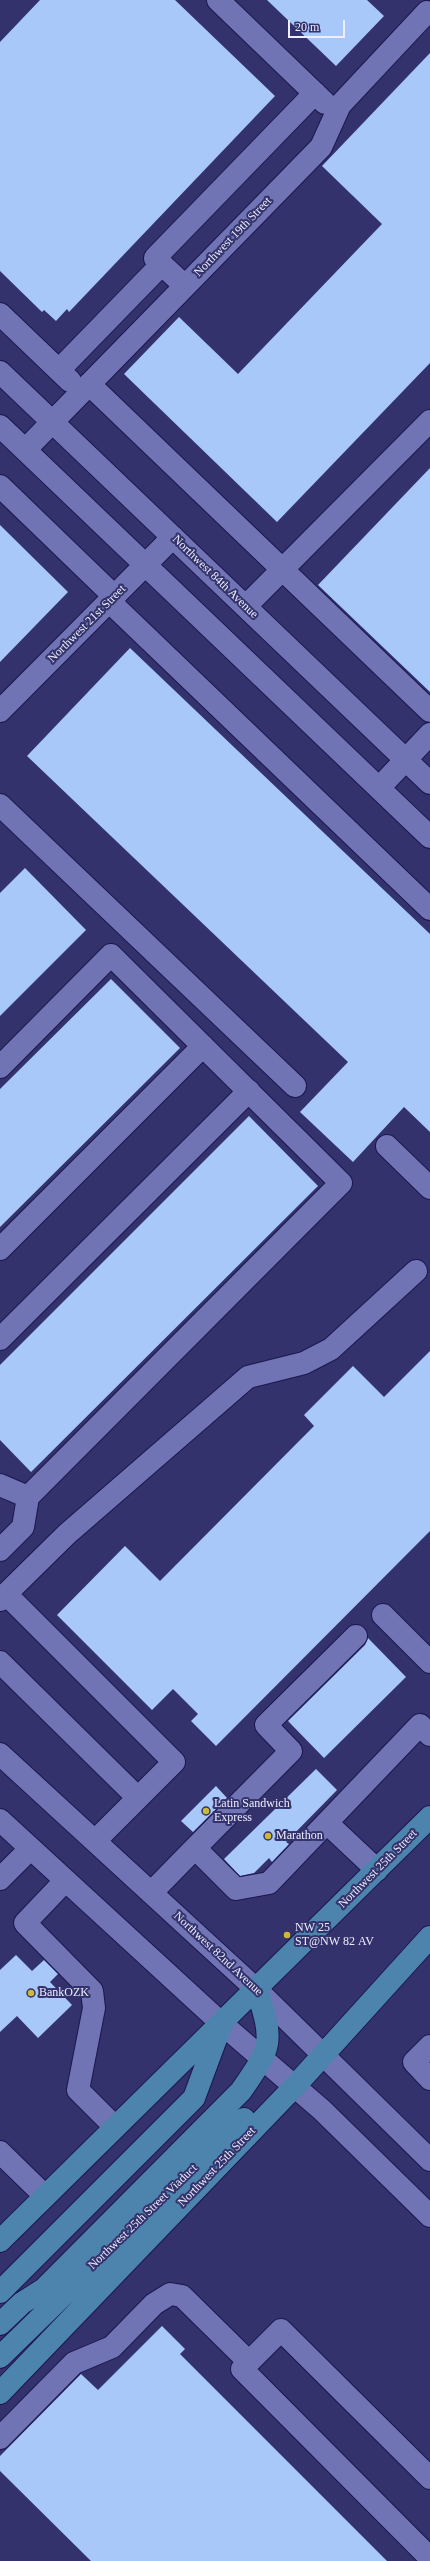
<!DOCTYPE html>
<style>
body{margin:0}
#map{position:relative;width:430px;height:2561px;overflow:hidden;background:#33326c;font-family:"Times New Roman",serif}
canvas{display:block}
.scale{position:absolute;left:288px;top:20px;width:57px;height:18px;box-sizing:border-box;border:2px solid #edeffe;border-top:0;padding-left:5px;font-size:12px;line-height:14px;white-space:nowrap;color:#edeffe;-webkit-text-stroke:3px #33326c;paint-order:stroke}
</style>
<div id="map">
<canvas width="430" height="2561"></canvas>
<div class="scale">20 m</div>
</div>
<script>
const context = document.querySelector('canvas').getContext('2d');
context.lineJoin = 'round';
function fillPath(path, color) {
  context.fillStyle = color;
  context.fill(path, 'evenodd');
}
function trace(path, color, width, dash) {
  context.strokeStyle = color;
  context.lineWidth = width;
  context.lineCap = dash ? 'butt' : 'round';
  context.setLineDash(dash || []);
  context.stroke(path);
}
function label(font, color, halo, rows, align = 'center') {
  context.font = font + ' "Times New Roman",serif';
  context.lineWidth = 4;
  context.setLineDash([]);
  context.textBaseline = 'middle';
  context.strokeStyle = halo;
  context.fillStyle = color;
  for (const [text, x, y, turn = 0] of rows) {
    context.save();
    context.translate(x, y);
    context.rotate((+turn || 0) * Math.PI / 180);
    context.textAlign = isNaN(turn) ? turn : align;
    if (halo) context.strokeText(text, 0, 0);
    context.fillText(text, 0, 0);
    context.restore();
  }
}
const building = new Path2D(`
 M40,0h135l100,96 -206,216 -2,-3 -11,12 -12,-11 -2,2 -42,-41v-229z
 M267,0h100l17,16 -48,50z
 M430,53v310l-153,159 -153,-148 55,-57 59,57 144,-150 -60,-58z
 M430,468v224l-112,-107z
 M0,525l68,67 -68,70z
 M130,648l300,286v198l-26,-25 -51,55 -53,-50 48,-50 -321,-306z
 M25,868l61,62 -86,86v-123z
 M111,979l69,69 -180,179v-138z
 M249,1116l69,70 -287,286 -31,-32v-75z
 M430,1351v180l-214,215 -25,-25 7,-7 -25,-25 -21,21 -95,-95 68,-69 35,35 154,-155 -10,-11 49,-49 31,31z
 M368,1638l38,39 -82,81 -36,-37 77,-76z
 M316,1769l21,21 -51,52 3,2 -17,18 -3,-4 -15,15 -14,3 -16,-17z
 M216,1786l11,12 -34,34 -12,-11z
 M16,1955l16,16 12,-11 14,14 -8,8 22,23 -34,33 -21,-22 -17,16v-62z
 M162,2326l23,23 -5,5 207,207h-296l-91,-90v-15l81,-82 17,16z`);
const minor = new Path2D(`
 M218,0l107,103
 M185,286l-30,-28 160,-165
 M0,314l70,67
 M59,370l103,-106
 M0,372l430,411
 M89,384l341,327
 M0,426l430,411
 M25,450l296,-303 19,-42 87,-93
 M0,486l115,111
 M110,602l320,307
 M246,606l184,-185
 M0,711l173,-174
 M379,788l51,-54
 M0,805l295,281
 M0,1067l111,-112 230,228 -313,314 -5,30 -23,23
 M387,1146l43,42
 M0,1249l203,-203
 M0,1339l249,-248
 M0,1485l28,12
 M6,1594l61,-60 181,-157 56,-14 27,-14 85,-78
 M0,1600l6,-6 168,168 -79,79
 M383,1615l47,47
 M356,1636l-90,89 25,26 -96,97 41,41 33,-6 151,-158 10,10
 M0,1662l138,136
 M0,1754l257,236 173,170
 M0,1820l221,203 101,87 108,106
 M327,1823l50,47
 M0,1879l30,-30
 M65,1881l-40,42 67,68 2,17 -16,82 37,37
 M151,1893l44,-45
 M430,2046l-16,16 16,17
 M0,2152l45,44
 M0,2438l74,-75 38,-16 42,-43 16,-10 12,2 67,66
 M430,2478l-149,-148 -39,39 188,189`);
const major = new Path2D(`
 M0,2241c143,-142 287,-282 430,-424
 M0,2292l194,-194 26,-70
 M0,2324l22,-21 22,-14 197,-198c31,-45 33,-48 16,-101
 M0,2357l244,-238
 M0,2393l295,-307 135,-149`);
const markers = [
 [206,1811,4,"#ccb938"],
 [268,1836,4,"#ccb938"],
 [287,1935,4,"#ccb938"],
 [31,1993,4,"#ccb938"]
];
const streetNames = [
 ["Northwest 19th Street",233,237,-46],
 ["Northwest 84th Avenue",215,577,44],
 ["Northwest 21st Street",87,624,-45],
 ["Northwest 25th Street",378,1869,-45],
 ["Northwest 82nd Avenue",218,1954,43],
 ["Northwest 25th Street",217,2167,-46],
 ["Northwest 25th Street Viaduct",143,2217,-44]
];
const poiNames = [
 ["Latin Sandwich",214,1804],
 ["Express",214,1818],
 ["Marathon",276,1836],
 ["NW 25",295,1928],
 ["ST@NW 82 AV",295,1942],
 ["BankOZK",39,1993]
];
fillPath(building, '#a9c8fa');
trace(minor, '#1c174f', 24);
trace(major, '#1c174f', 24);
trace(minor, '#7074b4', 22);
trace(major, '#4d84ad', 22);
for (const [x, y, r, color] of markers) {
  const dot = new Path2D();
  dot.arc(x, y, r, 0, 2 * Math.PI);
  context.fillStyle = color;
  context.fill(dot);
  trace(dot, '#33326c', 1.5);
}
label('12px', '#edeffe', '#33326c', streetNames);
label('12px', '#edeffe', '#33326c', poiNames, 'left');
</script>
